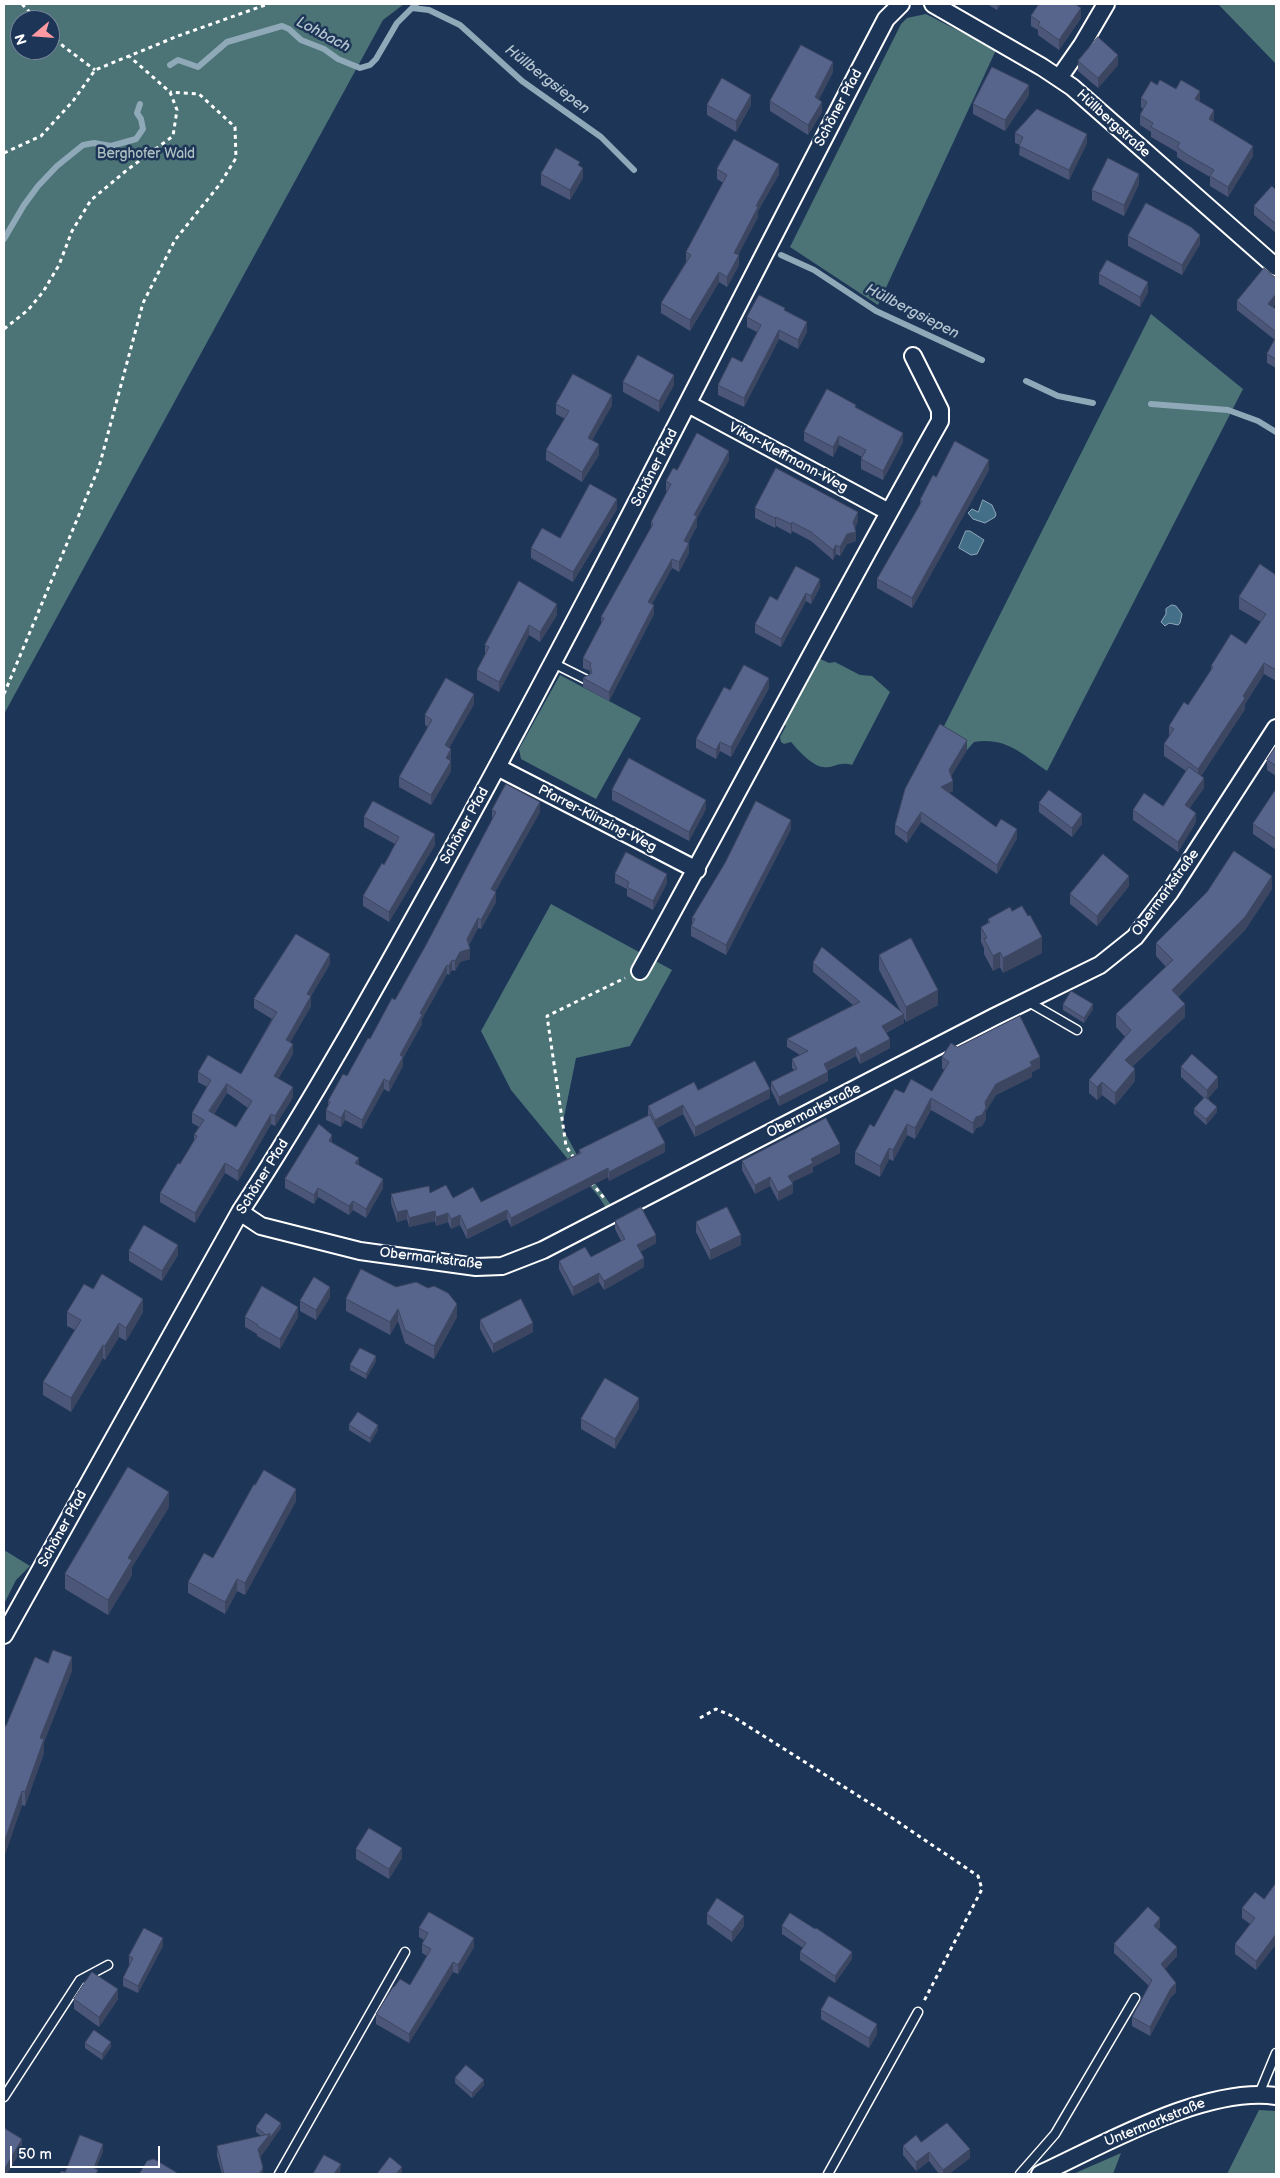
<!DOCTYPE html>
<meta charset="utf-8">
<style>
body{margin:0}
#map{position:relative;width:1280px;height:2178px;overflow:hidden;background:#1d3557;font-family:"Balsamiq Sans",sans-serif}
canvas{display:block}
.frame{position:absolute;inset:0;border:5px solid #fff;pointer-events:none}
.north{position:absolute;left:10px;top:10px;width:50px;height:50px;box-sizing:border-box;background:#1d3557;border:1px solid #77869a;border-radius:50%;rotate:252deg;font-size:14px;font-weight:700;line-height:20px;text-align:center;color:#fff}
.north::after{content:'';display:block;margin:auto;width:18px;height:22px;background:#ff9aa2;clip-path:polygon(50% 0,100% 100%,50% 72%,0 100%)}
.scale{position:absolute;left:10px;top:2146px;width:150px;height:22px;box-sizing:border-box;border:2px solid #fff;border-top:0;padding-left:6px;font-size:15px;line-height:18px;white-space:nowrap;color:#fff;-webkit-text-stroke:4px #1d3557;paint-order:stroke}
</style>
<div id="map">
<canvas width="1280" height="2178"></canvas>
<div class="frame"></div>
<div class="north">N</div>
<div class="scale">50 m</div>
</div>
<script>
const context = document.querySelector('canvas').getContext('2d');
context.lineJoin = 'round';
function fillPath(path, color) {
  context.fillStyle = color;
  context.fill(path, 'evenodd');
}
function trace(path, color, width, dash) {
  context.strokeStyle = color;
  context.lineWidth = width;
  context.lineCap = dash ? 'butt' : 'round';
  context.setLineDash(dash || []);
  context.stroke(path);
}
function label(font, color, halo, rows, align = 'center') {
  context.font = font + ' "Balsamiq Sans",sans-serif';
  context.lineWidth = 5;
  context.setLineDash([]);
  context.textBaseline = 'middle';
  context.strokeStyle = halo;
  context.fillStyle = color;
  for (const [text, x, y, turn = 0] of rows) {
    context.save();
    context.translate(x, y);
    context.rotate((+turn || 0) * Math.PI / 180);
    context.textAlign = isNaN(turn) ? turn : align;
    if (halo) context.strokeText(text, 0, 0);
    context.fillText(text, 0, 0);
    context.restore();
  }
}
const green = new Path2D(`
 M4,4h400l-21,16 -379,694zM20,20h30v30h-30z
 M1218,4h58v60z
 M926,14l70,36 -118,255 -88,-58 111,-223 6,-6z
 M1151,314l92,75 -196,382c-26,-17 -40,-34 -73,-29l-7,8 -27,-16z
 M816,657l13,6 6,-1 25,13 12,1 18,16 -38,73c-15,-4 -17,4 -29,2 -11,-1 -25,-17 -32,-25l-7,2 -3,-2 -1,-5 6,-11 -5,-4z
 M560,675l81,43 -45,81 -75,-40 -2,-10z
 M551,904l121,66 -42,76 -54,12 -14,69 22,41 27,37 -5,3 -7,-11 -88,-107 -30,-59z
 M4,1550l26,16 -14,14 -12,24z
 M1259,2110l17,1v63h-49z
 M1121,2153l-8,21h-40z`);
const water = new Path2D(`
 M983,500l9,5 4,9 -1,3 -10,6 -12,-4 -5,-6 4,-4 6,3z
 M966,531h4l14,9 -7,14 -6,1 -12,-7z
 M1172,605l4,1 6,8 -2,9 -2,2 -9,-2 -4,3 -4,-4 5,-8v-5z`);
const stream = new Path2D(`
 M412,8l17,2 31,15 62,56 79,56 33,33
 M170,65l8,-5 20,7 29,-25 55,-16 7,3 12,11 23,9 14,10 22,9 10,-3 6,-6 21,-36 19,-19
 M4,239l20,-34 14,-19 19,-20 26,-21 11,-2 17,3 25,-7 7,-10 -2,-10 -4,-6 3,-9
 M781,255l33,15 62,41 106,49
 M1026,381l32,15 35,7
 M1151,404l77,6 30,11 18,11`);
const path = new Path2D(`
 M22,4l15,16
 M50,33l13,13 32,24
 M4,153l37,-17 32,-35 22,-31 83,-34 90,-32
 M4,329l24,-19 15,-18 16,-27 13,-34 19,-31 36,-30 46,-34 4,-26 -7,-18 -40,-35
 M4,694l95,-227 44,-164 32,-63 45,-56 16,-26 -1,-31 -36,-33 -29,-2
 M574,1158l-8,-12 -19,-130 78,-38
 M591,1182l13,16
 M700,1718l16,-9 16,7 144,91 102,69 4,13 -58,112`);
const service = new Path2D(`
 M553,663l34,17
 M1027,1001l50,29
 M1259,2094l17,-41
 M4,2097l76,-117 28,-15
 M279,2174l126,-222
 M828,2174l90,-162
 M1020,2174l35,-40 80,-136`);
const minor = new Path2D(`
 M933,4l109,63 30,20 204,180
 M1059,78l23,-33 24,-41
 M688,404l201,108
 M497,767l200,103
 M640,971c101,-183 197,-368 300,-550v-11l-27,-54
 M240,1212l21,14 99,25 116,16 26,-1 41,-16 451,-233 106,-52 35,-28 35,-45 106,-164
 M4,1635l236,-423c76,-116 143,-238 210,-359 152,-275 290,-556 436,-834l15,-15
 M1040,2174c65,-30 165,-88 236,-78`);
const wall = new Path2D(`
 M987,4h14l-4,6z
 M1031,16l50,2 -22,32 -21,-15v-5l-7,-4z
 M1078,61l40,4 -20,23 -20,-17z
 M833,72l-14,27 3,13 -14,23 -38,-24v-10z
 M1157,85l19,4 24,12 -1,1 15,18 -1,1 40,35 -25,41 -18,-11v-9l-24,-14 -9,-6v-5l-26,-15v-5l-11,-7v-10l3,-6 -2,-2v-9z
 M1029,95l-24,36 -32,-17v-10z
 M707,105h44l-15,27 -29,-17z
 M1015,133l72,10 -18,37 -50,-25 1,-10 -5,-2z
 M580,166l3,12 -13,22 -29,-15v-11z
 M717,169l62,5 -21,37v6l-20,38 1,10 -12,22 -8,-5 -29,49 -29,-18v-10l25,-41v-10l37,-69 -6,-4z
 M1139,184l-15,32 -32,-16v-10z
 M1276,190v43l-22,-18v-9z
 M1128,236l72,8 -18,31 -54,-29z
 M1099,274l49,18 -8,15 -41,-23z
 M1276,278v25l-3,4 3,2v59l-9,-5v-9l8,-14 -38,-30v-9z
 M785,311l22,21 -9,17 -19,-10 -35,68 -26,-12v-10l24,-23 15,-30 -10,-5v-10z
 M623,382l51,3 -15,27 -36,-20z
 M556,404l56,1 -20,35 7,15 -17,27 -36,-22v-10l19,-31 -9,-5z
 M856,408l47,34 -20,38 -22,-11v-10l1,-2 -23,-12 -6,12 -29,-16v-9z
 M729,460l-32,58v8l-9,17 1,10 -10,19 -7,-4 -20,36 2,10 -45,87 -26,-14v-9l7,-4v-3l-7,-3v-10l18,-34v-7l50,-89v-6l16,-31h-1v-10l11,-11z
 M989,470l-77,138 -35,-20v-9l43,-73v-6l16,-23z
 M755,508l103,13 -3,7 1,13 -9,3 -7,12 -4,-2 -3,6 -22,-19 -19,-10 -1,3 -15,-8 -1,2 -20,-10z
 M617,509l-44,73 -42,-24v-10l29,-10z
 M1276,575v106l-12,-7 -19,30v5l-44,67 3,12 -15,20 7,14 -18,30 -45,-32v-10l30,-4 23,-35 -22,-15v-12l5,-7v-11l19,-21 23,-34v-5l35,-22 15,-22 -22,-13v-12z
 M519,581l38,34 -17,27 -11,-7 -30,57 -22,-12v-10l8,-15v-10z
 M820,587l-9,17 -5,-3 -25,46 -26,-14v-9l22,-24z
 M769,688l-38,69 -11,-6 -4,8 -20,-11v-9l34,-49z
 M474,704l-25,44 2,11 -1,2 1,10 -20,34 -32,-18v-10l29,-50 -3,-2v-10z
 M1276,746v30l-9,-6v-10z
 M967,750l-16,26 2,15 -4,2 47,34 21,11 -20,36 -76,-52 -14,21 -12,-9v-9z
 M1276,789v61l-23,-16v-10z
 M612,790l94,19 -17,32 -77,-41z
 M1039,803l43,21 -10,13 -33,-25z
 M492,810l48,2 -45,80 1,10 -15,27 -3,-1 -9,17 1,14 -10,3 -5,9 -3,-1 -3,5 -2,-1 -25,45v5l-19,34v8l-14,26 -5,-3 -22,40 -17,-9 -4,7 -15,-7v-10l2,-4v-5l19,-25 23,-37 25,-39 31,-55 66,-125z
 M364,817l71,28 -46,77 -26,-16v-10l21,-31 11,-21 -31,-17z
 M791,829l-65,126 -35,-19v-10l1,-2v-6l33,-55z
 M615,874l52,9 -14,27 -26,-14v-7l-12,-6z
 M1129,886l-32,40 -27,-22v-10z
 M1272,889l-27,41 -67,67 7,20 -52,49 2,15 -20,24 -13,-10 -5,5 -8,-7v-13l36,-43 -9,-10v-13l50,-47 -10,-11v-13z
 M1012,911l30,42 -39,20 -3,-6 -7,4 -9,-17v-6l-3,-6v-15l7,-4v-4z
 M879,955l59,50 -32,17 -2,-4v5l-18,10 4,15 -30,16 -4,-8 -29,15 1,10 -49,25 -8,-16v-8l23,-12 -2,-2v-9l8,-4 -13,-8v-8l66,-34 -40,-33v-9l88,49 -22,-42z
 M330,964l-19,32v10l-21,36 3,12 -15,25 15,18 -18,29 -4,-2 -33,57 -13,-8 -30,50 -35,-21v-9l20,-29 14,-24v-5l5,-8 -7,-4v-10l15,-26 -9,-5v-10l43,2 31,-55 -18,-11v-9zM227,1093l21,15 -12,19 -22,-13z
 M1063,1005l30,4 -9,14 -21,-13z
 M957,1047l83,21 -8,4v5l-36,18 -10,16v8l-4,7 -6,2 -3,6 -42,-24 -16,29 -8,-4 -14,26 -4,-2 -9,18 -25,-13v-12l19,-25 30,-34 28,-2 12,-21 -2,-2v-11z
 M1181,1067l37,20 -10,11 9,14 -11,13 -12,-11v-5l10,-11 -23,-21z
 M698,1090l72,8 -75,39 -12,-23 -26,14 8,24 -56,29 -1,-4 -97,50 -4,-8 -40,20 -7,-14 -9,4 -3,-7 -12,4 -1,-5 -26,6 -2,-8 -10,3 -6,-19v-9l39,-1 23,5 28,4 98,-49v-3l69,-34v-10z
 M332,1143l27,22 24,23 -17,30 -13,-8 -4,5 -31,-18 -4,7 -29,-16v-9z
 M840,1153l-27,14v5l-21,10 1,11 -15,8 -8,-15 -15,8 -13,-24v-9z
 M615,1221l41,22 -16,9 4,15 -40,23 -5,-8 -26,14 -14,-27v-8l32,-4 30,-16 -6,-12z
 M696,1222l45,23 -31,15 -14,-28z
 M129,1251l49,4 -16,26 -33,-20z
 M396,1287l61,30 -23,42 -29,-16 -7,-22 -8,14 -44,-24v-12z
 M93,1289l50,23 -17,29 -7,-4 -14,23 -2,-2 -32,54 -28,-17v-13l32,-52 -8,-4v-14z
 M330,1297l-14,23 -16,-9v-10z
 M245,1317h53l-18,32 -23,-13v-2l-12,-7z
 M480,1320l53,12 -40,21 -13,-24z
 M376,1361l-10,18 -16,-9v-5z
 M639,1408l-24,41 -34,-20v-10z
 M349,1425l29,5 -8,13 -21,-13z
 M296,1501l-51,94 -8,-4 -12,23 -37,-21v-11l25,-24z
 M169,1507l-37,60v8l-24,40 -43,-26v-15z
 M48,1663l24,8 -28,71v11l-19,53 -3,-1 -18,52v-132l2,1z
 M356,1849l46,9 -13,21 -33,-20z
 M1276,1883v61l-20,26 -21,-16v-10l15,-20 -8,-6v-10l22,-9z
 M707,1914l37,12 -12,16 -25,-18z
 M782,1926l70,33 -17,24 -35,-23v-8l3,-4 -21,-14z
 M1160,1927l-2,3 19,26 -12,13 11,23 -5,5 -21,39 -18,-10v-9l17,-31 -35,-33v-9z
 M419,1928l55,19 -16,27 -5,-2 -44,71 -33,-19v-10l34,-29 17,-29 -5,-3v-9l2,-4 -5,-3z
 M163,1946l-25,47 -15,-7v-8l7,-13 -1,-1v-8z
 M74,1999h44l-19,28 -25,-18z
 M821,2010l56,24 -8,14 -48,-29z
 M85,2043l26,4 -9,13 -17,-12z
 M455,2078l29,7 -12,13 -17,-15z
 M256,2127l25,1 -11,15v-1v2l-10,13 3,17h-41l-5,-18v-10l44,-10 -5,-4z
 M921,2142l49,16 -21,16h-10l-10,-13 -13,10 -13,-16v-9z`);
const shadedWall = new Path2D(`
 M997,4h4l-4,6z
 M1081,8v10l-22,32v-10z
 M1118,55v10l-20,23v-10z
 M833,62v10l-18,35v-10z
 M1029,85v10l-24,36v-11z
 M1200,91v10l-5,8v-10z
 M751,95v10l-15,27v-11z
 M822,102v10l-14,23v-10z
 M1214,110v10l-5,9v-10z
 M1087,134v9l-18,37v-10z
 M1253,146v10l-25,41v-10z
 M779,164v10l-21,37v6l-24,46v-10l22,-47z
 M583,168v10l-13,22v-10z
 M1139,174v10l-15,32v-11z
 M1200,235v9l-18,31v-10z
 M739,255v10l-12,22v-10z
 M719,272v10l-29,49v-11z
 M1148,282v10l-8,15v-10z
 M1276,294v9l-8,10v-9z
 M807,322v10l-9,17v-9z
 M779,330v9l-35,68v-9z
 M674,375v10l-15,27v-11z
 M612,395v10l-24,43v-10z
 M903,433v9l-20,38v-9z
 M839,436v9l-6,12v-10z
 M599,444v11l-17,27v-10z
 M729,451v9l-32,58v8l-13,24v-9l10,-26z
 M989,460v10l-77,138v-10z
 M617,499v10l-44,73v-10z
 M858,512v9l-5,11v-10z
 M776,517v9l-1,2v-10z
 M792,522v9l-1,3v-10z
 M856,532v9l-9,3 -7,12v-9l7,-13z
 M689,543v10l-10,19v-10z
 M836,545v9l-3,6v-10z
 M672,559v9l-24,43v-9z
 M820,579v8l-9,17v-8z
 M806,593v8l-25,46v-8z
 M557,604v11l-17,27v-10z
 M654,605v9l-45,87v-9z
 M529,625v10l-30,57v-10z
 M1264,663v11l-19,30v5l-47,71v-11z
 M769,678v10l-38,69v-10z
 M474,694v10l-29,51v-10z
 M967,740v10l-18,30v-10z
 M720,742v9l-4,8v-9z
 M451,749v10l-5,9v-10z
 M451,761v10l-20,34v-10z
 M1204,778v10l-19,27v-10z
 M953,781v10l-12,5v-9z
 M706,800v9l-17,32v-9z
 M540,802v10l-49,87v-10z
 M921,812v10l-14,21v-10z
 M1196,813v9l-18,30v-10z
 M1082,814v10l-10,13v-9z
 M791,820v9l-65,126v-10z
 M1017,829v9l-20,36v-9z
 M435,834v11l-46,77v-10z
 M667,874v9l-14,27v-9z
 M1129,876v10l-32,40v-10z
 M1272,876v13l-27,41 -73,73v-13z
 M496,892v10l-15,27v-9z
 M478,918v10l-11,20v-9z
 M1042,937v16l-39,20v-15z
 M470,949v10l-10,3 -5,9v-10l5,-9z
 M1000,952v15l-7,4v-15z
 M330,954v10l-23,39v-9z
 M452,960v10l-3,5v-9z
 M447,965v9l-25,45v5l-19,34v8l-14,26v-10l11,-27 20,-42z
 M938,990v15l-32,17v-15z
 M311,996v10l-25,44v-10z
 M1093,1004v5l-9,14v-5z
 M1185,1004v13l-60,56v-13z
 M904,1014v9l-22,11v-8z
 M890,1039v9l-30,16v-9z
 M293,1044v10l-19,32v-10z
 M856,1047v9l-32,16v-8z
 M1040,1057v11l-8,4v5l-36,18 -10,16v8l-4,7 -6,2 -3,6v-11l23,-39 34,-22z
 M1135,1069v12l-20,24v-12z
 M828,1072v9l-49,25v-9z
 M1218,1077v10l-11,13v-10z
 M384,1079v10l-22,40v-9z
 M1102,1082v13l-5,5v-13z
 M227,1084v9l-18,28v-10z
 M293,1087v10l-18,29v-10z
 M770,1089v9l-75,39v-10z
 M931,1098v12l-16,29v-11z
 M683,1105v9l-28,15v-9z
 M1217,1107v5l-11,13v-6z
 M345,1110v10l-4,7v-9z
 M271,1114v10l-33,57v-10z
 M907,1124v11l-14,26v-11z
 M332,1135v9l-3,-3z
 M665,1143v9l-56,29v-9z
 M840,1144v9l-27,14v5l-25,12v-8l23,-17z
 M889,1148v11l-9,18v-11z
 M359,1158v9l-4,-4z
 M225,1163v10l-30,50v-10z
 M608,1168v9l-97,50v-9z
 M770,1177v9l-15,8v-9z
 M383,1179v9l-17,30v-9z
 M793,1184v9l-15,8v-9z
 M318,1188v9l-4,7v-9z
 M353,1201v9l-4,5v-9z
 M407,1210v9l-10,3v-10z
 M507,1210v9l-40,20v-9z
 M435,1211v10l-26,6v-9z
 M448,1213v9l-12,4v-9z
 M460,1215v10l-9,4v-10z
 M656,1235v8l-19,11v-9z
 M741,1235v10l-31,15v-10z
 M178,1245v10l-16,26v-10z
 M644,1258v9l-40,23v-9z
 M599,1273v9l-26,14v-9z
 M330,1287v10l-14,23v-10z
 M143,1299v13l-17,29v-13z
 M457,1304v13l-23,42v-13z
 M298,1307v10l-18,32v-10z
 M398,1309v12l-8,14v-13z
 M119,1323v14l-14,23v-14z
 M533,1323v9l-40,21v-9z
 M103,1345v13l-32,54v-14z
 M376,1356v5l-10,18v-5z
 M639,1398v10l-24,41v-10z
 M378,1425v5l-8,13v-5z
 M296,1489v12l-51,94v-12z
 M169,1492v15l-37,60v8l-24,40v-15l20,-42z
 M237,1579v12l-12,23v-12z
 M72,1657v14l-28,71v11l-19,53v-14l15,-54z
 M22,1791v14l-18,52v-14z
 M402,1848v10l-13,21v-10z
 M744,1916v10l-12,16v-10z
 M1160,1918v9l-6,8v-9z
 M1276,1934v10l-20,26v-9z
 M163,1938v8l-25,47v-7z
 M474,1938v9l-16,27v-9z
 M1177,1947v9l-16,17v-9z
 M852,1952v7l-17,24v-7z
 M453,1962v10l-44,71v-9z
 M1176,1983v9l-5,5 -21,39v-9l21,-39z
 M118,1989v10l-19,28v-10z
 M877,2024v10l-8,14v-10z
 M111,2042v5l-9,13v-6z
 M484,2080v5l-12,13v-5z
 M281,2123v5l-11,15v-5z
 M270,2134v10l-12,16v-11z
 M22,2139v10l-15,25h-3v-4z
 M103,2144v8l-9,22v-6z
 M970,2149v9l-21,16h-6v-4z
 M929,2152v9l-13,10v-9z
 M341,2164l-1,10h-6z
 M402,2167v5l-2,2h-4z
 M263,2168v6h-4z`);
const building = new Path2D(`
 M1039,4h36l6,4 -22,32 -21,-15 2,-3 -9,-6z
 M1098,37l20,18 -20,23 -20,-17z
 M801,45l32,17 -18,35 7,5 -14,23 -38,-24z
 M992,67l37,18 -24,35 -32,-16z
 M722,78l29,17 -15,26 -29,-16z
 M1160,80l16,9 5,-9 19,11 -5,8 19,11 -5,9 44,27 -25,41 -18,-11 4,-6 -28,-16 -9,-7 3,-4 -29,-16 2,-4 -13,-8 7,-13 -6,-4 10,-17 6,4z
 M1037,109l50,25 -18,36 -50,-24 4,-9 -8,-4z
 M734,139l45,25 -23,42 2,1 -24,46 5,2 -12,22 -8,-5 -29,48 -29,-17 30,-48 -5,-3 41,-77 -10,-6z
 M556,148l24,14 -2,3 5,3 -13,22 -29,-16z
 M1108,158l31,16 -15,31 -32,-15z
 M1272,186l4,4v34l-22,-18z
 M1146,203l45,24 9,8 -18,30 -54,-29z
 M1107,260l41,22 -8,15 -41,-23z
 M1264,268l12,10v16l-8,10 8,5v23l-39,-31z
 M759,295l26,13 -1,2 23,12 -9,18 -19,-10 -35,68 -26,-13 14,-28 10,5 19,-37 -14,-8z
 M1276,337v22l-9,-5z
 M638,355l36,20 -15,26 -36,-19z
 M573,374l39,21 -24,43 11,6 -17,28 -36,-22 23,-39 -13,-7z
 M827,389l29,16 -1,2 48,26 -20,38 -22,-12 5,-9 -27,-14 -6,11 -29,-15z
 M697,433l32,18 -35,64 3,1 -13,25 5,2 -10,19 -7,-3 -24,43 6,3 -45,87 -26,-14 9,-5 -2,-7 1,-3 -8,-5 21,-40 -3,-1 52,-93 -2,-2 20,-38 -5,-3 7,-13 4,2z
 M955,441l34,19 -77,138 -35,-19 45,-78 -2,-1 13,-25 3,2z
 M776,468l82,44 -5,10 3,10 -9,2 -7,13 -4,-2 -3,5 -22,-18 -19,-10 -1,2 -15,-7 -1,1 -20,-10z
 M590,484l27,15 -44,73 -42,-24 11,-20 18,10z
 M1260,564l16,11v95l-12,-7 -21,33 2,2 -47,71 -34,-25 10,-15 -5,-3 15,-24 4,3 25,-38 -2,-1 20,-32 15,10 20,-30 -27,-17z
 M796,566l24,13 -9,17 -5,-3 -25,46 -26,-15 15,-28 7,4z
 M519,581l38,23 -17,28 -11,-7 -30,57 -22,-12 12,-23 -4,-2z
 M744,665l25,13 -38,69 -11,-5 -4,8 -20,-11 28,-52 6,3z
 M446,678l28,16 -29,51 6,4 -5,9 5,3 -20,34 -32,-18 33,-57 -7,-5z
 M940,724l27,16 -18,30 4,11 -12,6 55,40 5,-8 16,10 -20,36 -76,-53 -14,21 -12,-8 10,-36z
 M1276,746v20l-9,-6z
 M629,758l77,42 -17,32 -77,-42z
 M1189,767l15,11 -19,27 11,8 -18,29 -45,-32 11,-17 19,13z
 M506,784l34,18 -49,87 5,3 -15,28 -3,-2 -11,21 3,10 -10,3 -5,9 -3,-1 -3,6 -2,-1 -27,48 2,2 -22,40 3,2 -14,25 -5,-3 -22,41 -17,-10 -4,8 -15,-8 4,-8 -2,-1 15,-27 4,2 21,-38 2,1 22,-41 3,2 31,-55 70,-133 -4,-2z
 M1276,789v50l-23,-15z
 M1049,790l33,24 -10,14 -33,-25z
 M373,801l62,33 -46,78 -26,-16 19,-33 2,2 15,-28 -35,-20z
 M756,801l35,19 -65,125 -35,-19 4,-7 -3,-1 33,-55z
 M1234,851l38,25 -27,41 -73,73 13,14 -60,56 10,9 -20,24 -13,-11 -5,5 -8,-7 42,-50 -15,-16 57,-54 -17,-17 51,-51z
 M626,852l41,22 -14,27 -26,-14 2,-5 -14,-8z
 M1103,854l26,22 -32,40 -27,-22z
 M1022,906l6,10 2,-1 12,22 -39,21 -3,-6 -7,4 -9,-17 3,-1 -6,-11 9,-5 -2,-3 22,-12 2,4z
 M296,934l34,20 -23,40 4,2 -25,44 7,4 -19,32 19,11 -18,29 -4,-2 -33,57 -13,-8 -30,50 -35,-20 18,-30 2,1 17,-28 -3,-1 10,-15 -12,-7 19,-33 -13,-8 10,-17 33,19 36,-62 -23,-13zM227,1084l25,17 -16,26 -27,-16z
 M911,938l27,52 -32,17 -27,-52z
 M822,947l82,67 -22,12 8,13 -30,16 -4,-8 -32,17 4,8 -49,25 -8,-15 26,-13 -5,-10 16,-8 -21,-12 73,-37 -47,-39z
 M1071,991l22,13 -9,14 -21,-13z
 M1020,1016l20,41 -10,5 2,4 -36,18 -11,18 1,6 -4,7 -6,2 -3,6 -42,-25 -16,30 -8,-4 -14,26 -4,-2 -9,18 -25,-14 15,-28 4,3 21,-38 9,4 7,-14 21,12 17,-29 -7,-5 9,-14 6,4z
 M1192,1054l26,23 -11,13 -26,-23z
 M755,1061l15,28 -75,38 -12,-22 -28,15 -7,-14 46,-24 4,8z
 M1205,1097l12,10 -11,12 -12,-10z
 M650,1115l15,28 -56,29 -1,-4 -97,50 -4,-8 -40,20 -7,-15 -9,4 -3,-6 -12,4 -1,-6 -26,7 -2,-8 -10,2 -6,-18 38,-8 1,7 16,-8 7,13 20,-11 8,15 100,-49 -2,-3z
 M826,1118l14,26 -29,15 2,4 -25,13 5,8 -15,8 -8,-15 -15,8 -13,-24z
 M319,1124l13,11 -3,6 30,17 -4,5 28,16 -17,30 -13,-8 -4,5 -31,-18 -4,7 -29,-16z
 M641,1207l15,28 -19,10 7,13 -40,23 -5,-8 -26,14 -14,-26 26,-14 6,10 34,-18 -10,-18z
 M727,1207l14,28 -31,15 -14,-28z
 M144,1225l34,20 -16,26 -33,-20z
 M361,1269l35,18 20,-5 12,6 6,-2 14,7 9,11 -23,42 -29,-16 -7,-21 -8,13 -44,-23z
 M102,1274l41,25 -17,29 -7,-5 -14,23 -2,-1 -32,53 -28,-16 38,-62 -14,-8 17,-28 9,5z
 M314,1277l16,10 -14,23 -16,-9z
 M262,1286l36,21 -18,32 -23,-13 1,-1 -13,-8z
 M521,1299l12,24 -40,21 -13,-24z
 M360,1348l16,8 -10,18 -16,-9z
 M605,1378l34,20 -24,41 -34,-20z
 M358,1412l20,13 -8,13 -21,-13z
 M128,1467l41,25 -41,66 4,2 -24,40 -43,-26z
 M264,1470l32,19 -51,94 -8,-4 -12,23 -37,-20 16,-29 9,5 41,-74 1,1z
 M53,1650l19,7 -32,81 4,1 -19,53 -3,-1 -18,52v-118l2,1 29,-69 13,6z
 M369,1828l33,20 -13,21 -33,-20z
 M1276,1883v51l-20,27 -21,-17 20,-26 -13,-10 13,-16 9,7z
 M717,1898l27,18 -12,16 -25,-18z
 M1148,1907l12,11 -6,8 23,21 -16,17 15,19 -5,5 -21,39 -18,-10 20,-37 -38,-36z
 M429,1912l45,26 -16,27 -5,-3 -44,72 -33,-20 17,-27h1l6,-8 10,6 21,-36 -9,-5 6,-11 -9,-5z
 M790,1913l25,16 1,-1 36,24 -17,24 -35,-24 6,-9 -24,-17z
 M144,1928l19,10 -25,48 -15,-8 10,-20 -4,-2z
 M92,1972l26,17 -19,28 -25,-18z
 M829,1996l48,28 -8,14 -48,-28z
 M94,2030l17,12 -9,12 -17,-11z
 M466,2065l18,15 -12,13 -17,-15z
 M266,2113l15,10 -11,15v-4l-4,1 -10,-8z
 M947,2123l23,26 -27,21 -14,-18 -13,10 -13,-16 13,-11 5,7z
 M4,2128l18,11 -18,31z
 M270,2134l-12,15 5,19 -4,6h-35l-7,-28z
 M80,2135l23,9 -9,24 4,2 -2,4h-36l1,-3 4,1z
 M324,2155l17,9 -7,10h-21z
 M390,2157l12,10 -6,7h-19z
 M154,2159l25,15h-40l8,-13z`);
const streetNames = [
 ["Schöner Pfad",839,108,-62],
 ["Hüllbergstraße",1113,124,42],
 ["Vikar-Kleffmann-Weg",788,458,28],
 ["Schöner Pfad",655,468,-63],
 ["Pfarrer-Klinzing-Weg",597,819,27],
 ["Schöner Pfad",465,826,-61],
 ["Obermarkstraße",1166,893,-54],
 ["Obermarkstraße",814,1111,-27],
 ["Schöner Pfad",263,1177,-58],
 ["Obermarkstraße",431,1259,7],
 ["Schöner Pfad",63,1529,-61],
 ["Untermarkstraße",1155,2123,-22]
];
const parkNames = [
 ["Berghofer Wald",146,154]
];
const waterNames = [
 ["Lohbach",323,35,28],
 ["Hüllbergsiepen",547,80,38],
 ["Hüllbergsiepen",912,312,27]
];
fillPath(green, '#4c7376');
fillPath(water, '#446f89');
trace(water, '#8fa9b8', 1);
trace(stream, '#8fa9b8', 6);
trace(service, '#fff', 11);
trace(minor, '#fff', 20);
trace(path, '#fff', 3, [4, 4]);
trace(service, '#1d3557', 8);
trace(minor, '#1d3557', 16);
fillPath(wall, '#4b5678');
fillPath(shadedWall, '#3d4661');
fillPath(building, '#57648b');
trace(building, '#3d4661', 1);
label('14px', '#fff', '#1d3557', streetNames);
label('14px', '#aec0c1', '#1d3557', parkNames);
label('italic 15px', '#b4c5d0', '#1d3557', waterNames);
</script>
